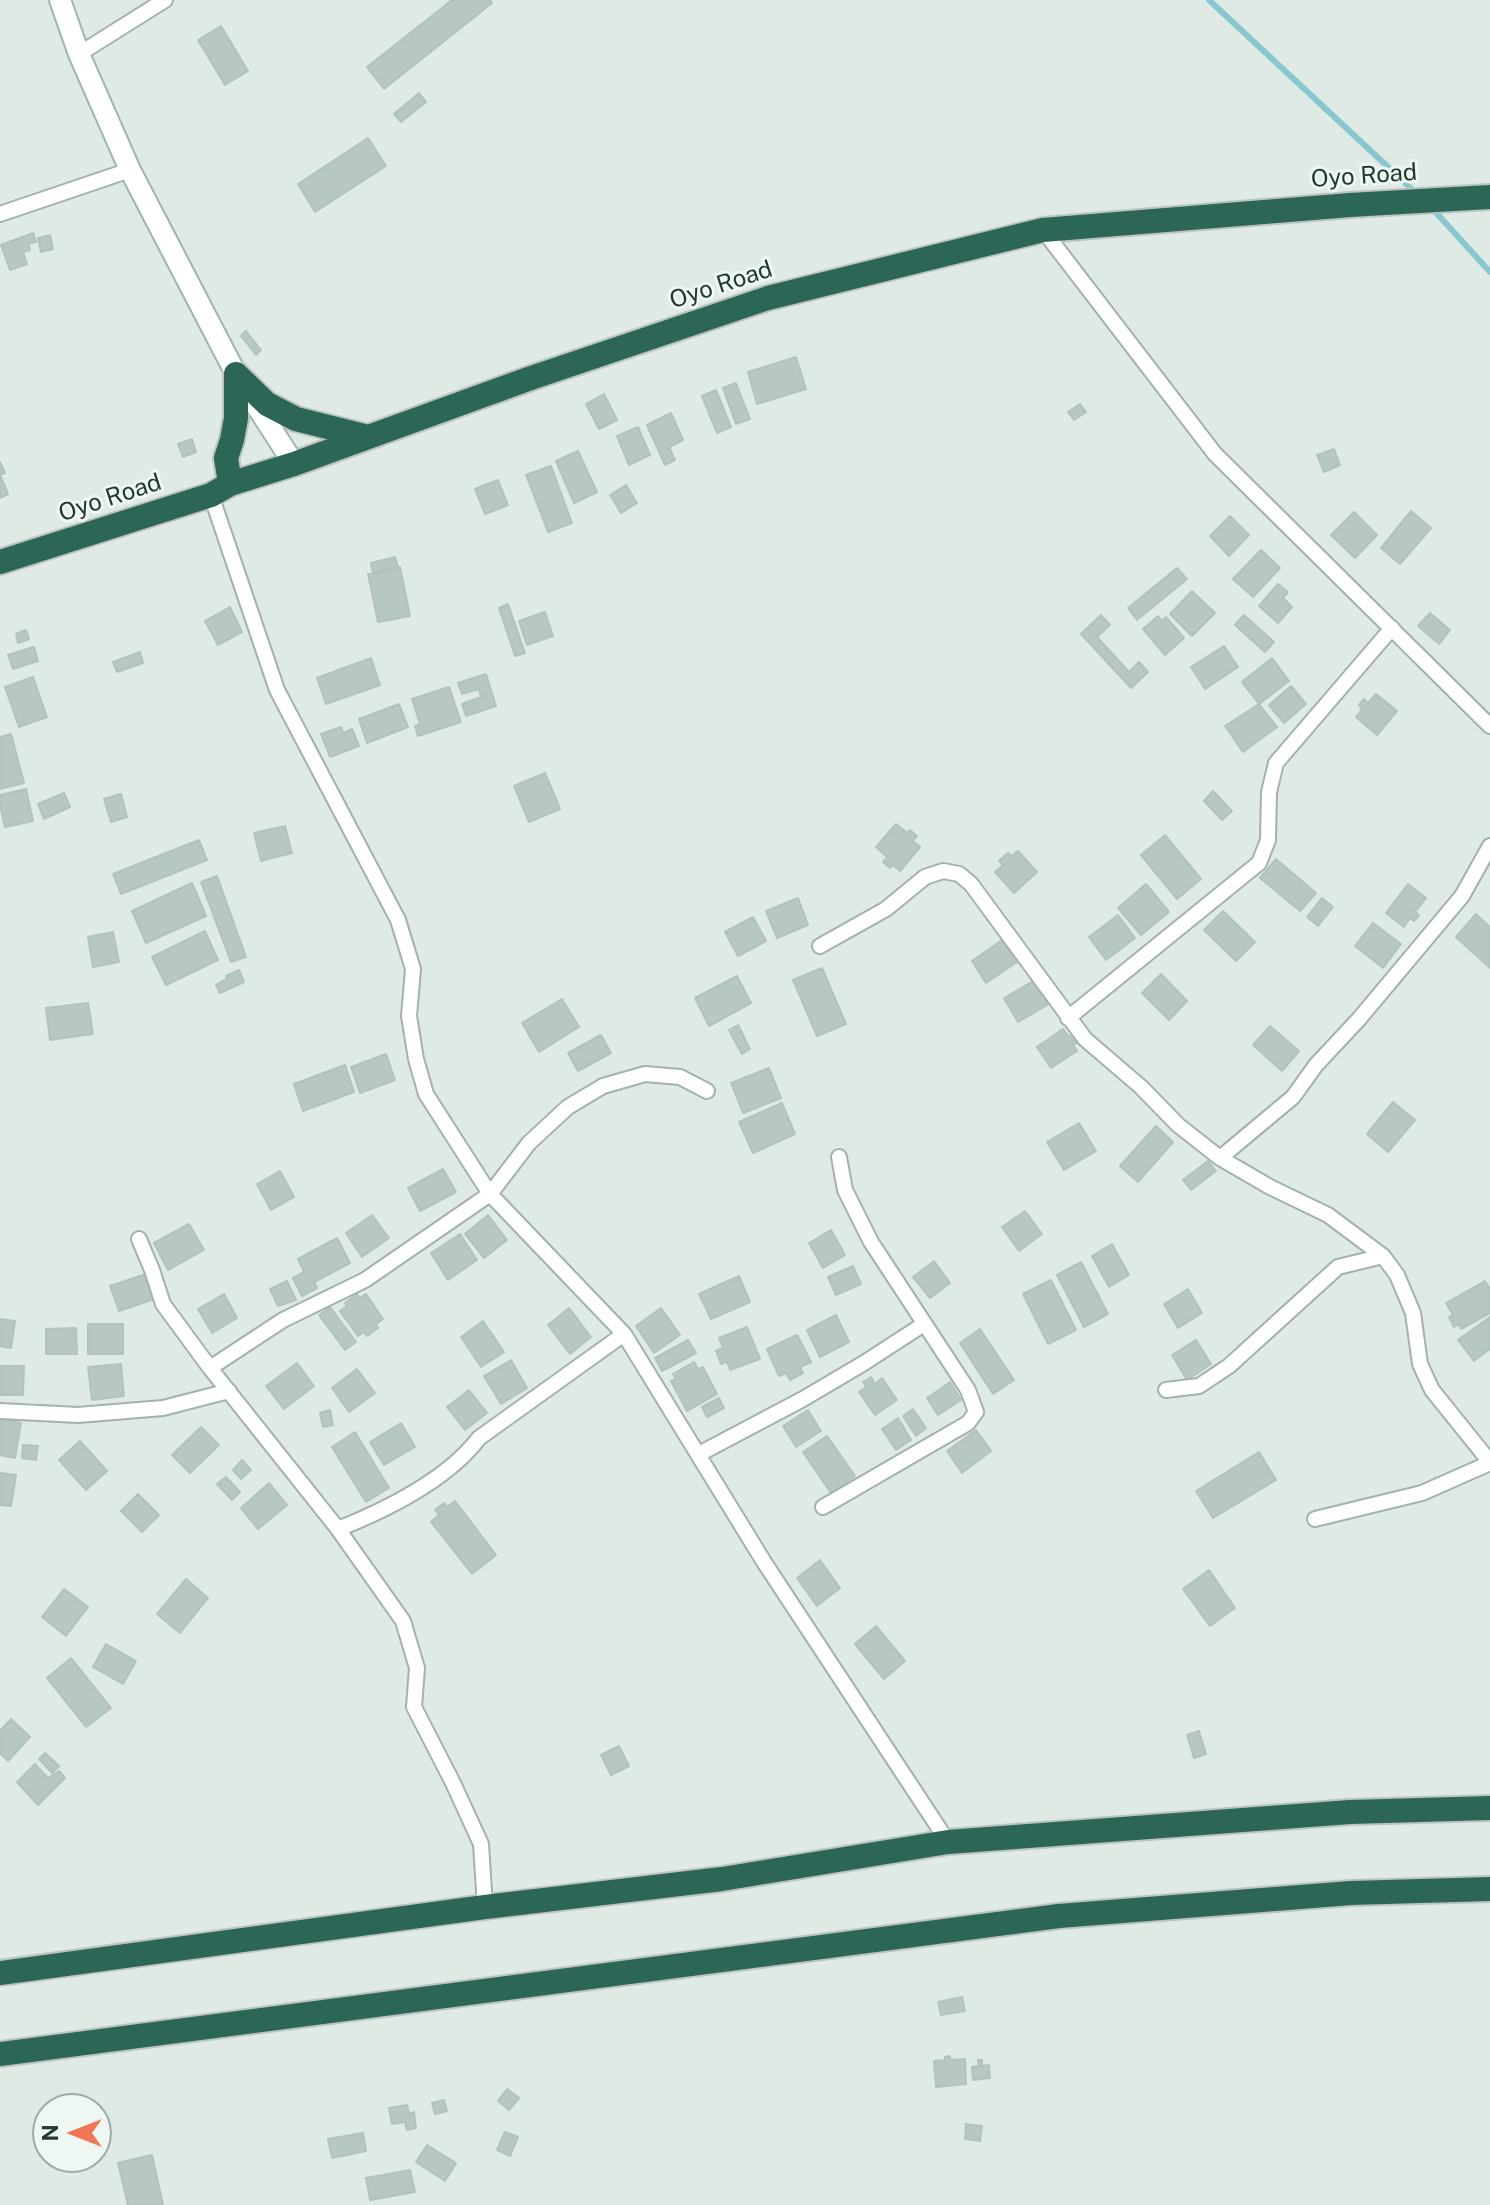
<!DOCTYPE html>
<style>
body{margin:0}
#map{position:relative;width:1490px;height:2205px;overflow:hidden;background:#dfeae5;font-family:"Public Sans",sans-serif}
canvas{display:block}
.north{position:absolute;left:32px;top:2093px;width:80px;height:80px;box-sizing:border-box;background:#eff7f3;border:2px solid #9caba6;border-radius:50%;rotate:270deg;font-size:22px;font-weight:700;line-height:32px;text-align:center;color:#203a32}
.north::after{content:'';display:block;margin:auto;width:28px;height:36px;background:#f17656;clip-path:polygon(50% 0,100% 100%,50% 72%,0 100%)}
</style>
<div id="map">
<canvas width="1490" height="2205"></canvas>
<div class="north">N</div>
</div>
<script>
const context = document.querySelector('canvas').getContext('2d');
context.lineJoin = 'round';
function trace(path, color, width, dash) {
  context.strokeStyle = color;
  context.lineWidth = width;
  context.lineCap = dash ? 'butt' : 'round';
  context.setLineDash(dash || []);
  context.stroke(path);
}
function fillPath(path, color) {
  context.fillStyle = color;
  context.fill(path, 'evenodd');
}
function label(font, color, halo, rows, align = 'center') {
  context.font = font + ' "Public Sans",sans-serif';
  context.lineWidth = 6;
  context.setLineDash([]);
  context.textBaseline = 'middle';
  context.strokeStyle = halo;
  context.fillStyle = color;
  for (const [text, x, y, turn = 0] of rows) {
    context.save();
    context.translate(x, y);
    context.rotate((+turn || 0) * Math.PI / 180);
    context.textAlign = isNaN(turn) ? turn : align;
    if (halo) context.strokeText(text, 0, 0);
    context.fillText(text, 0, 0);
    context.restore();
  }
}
const stream = new Path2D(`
 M1209,0l208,194
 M1431,207l59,65`);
const building = new Path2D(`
 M452,0h38l2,3 -108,86 -17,-22z
 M221,26l27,45 -23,14 -27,-45z
 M419,93l7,9 -25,20 -7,-8z
 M368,138l18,28 -71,46 -17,-28z
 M33,233l3,9 -8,2 2,6 -7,2 4,12 -17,6 -9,-25z
 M50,235l3,14 -12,3 -3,-14z
 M246,331l15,19 -5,5 -15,-19z
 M796,357l10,32 -49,15 -9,-32z
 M736,383l14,36 -14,5 -13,-36z
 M716,390l15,37 -14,6 -15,-37z
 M604,394l13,26 -18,9 -13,-25z
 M1080,404l6,8 -12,8 -6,-8z
 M671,413l12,27 -14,7 6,13 -10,5 -18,-40z
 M638,427l12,28 -21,10 -12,-29z
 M192,439l4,13 -13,5 -5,-13z
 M1334,449l6,16 -16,7 -7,-17z
 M578,451l19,41 -23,11 -18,-42z
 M0,462l5,11 -5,2 8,19 -8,4z
 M551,466l21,57 -24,9 -22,-57z
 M498,480l10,25 -23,9 -10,-25z
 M626,485l11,18 -16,10 -11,-18z
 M1411,511l20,17 -31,36 -19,-16z
 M1354,512l23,23 -22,23 -24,-23z
 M1230,516l19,19 -20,21 -19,-20z
 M1261,550l19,18 -27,29 -20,-18z
 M395,557l3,11 -25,6 -2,-11z
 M400,567l10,49 -32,6 -10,-48z
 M1177,568l10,11 -50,41 -9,-12z
 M1278,584l10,8 -5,6 9,9 -14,16 -19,-17z
 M1192,591l23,22 -23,23 -22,-22z
 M508,604l17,49 -10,3 -16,-48z
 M230,607l12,25 -24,13 -13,-24z
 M545,612l8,24 -26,9 -8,-24z
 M1430,613l20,17 -11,14 -21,-18z
 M1101,615l9,10 -13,12 32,35 10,-10 9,10 -17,16 -50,-54z
 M1244,615l30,27 -9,10 -30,-27z
 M1158,616l4,5 4,-4 18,21 -19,17 -22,-26z
 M26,630l3,9 -11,4 -2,-9z
 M1224,646l14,21 -33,22 -14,-22z
 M34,647l4,14 -25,8 -5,-14z
 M140,652l3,11 -26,9 -4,-10z
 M371,658l9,27 -54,19 -9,-26z
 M1272,658l17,23 -30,23 -17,-22z
 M486,674l10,32 -30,10 -4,-12 19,-7 -2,-8 -17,5 -4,-11z
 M33,677l14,40 -28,10 -14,-40z
 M1291,686l15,18 -22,19 -15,-18z
 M449,687l12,35 -43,14 -3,-10 5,-2 -8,-25z
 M1376,694l21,17 -20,24 -21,-18 6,-7 -3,-5 5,-6 4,4z
 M399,704l9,23 -41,16 -8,-24z
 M1259,704l18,23 -34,25 -18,-26z
 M341,727l2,6 9,-4 7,17 -29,11 -9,-23z
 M11,734l13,49 -24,6v-52z
 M545,773l15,36 -31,13 -15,-36z
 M26,789l7,32 -28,6 -5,-22v-10z
 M1213,791l19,20 -10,9 -18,-19z
 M64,793l6,14 -26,12 -6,-15z
 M121,794l6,23 -16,5 -7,-23z
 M896,824l11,9 3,-3 7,6 -4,5 7,6 -20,24 -7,-6 -3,3 -7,-6 4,-5 -11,-10z
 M285,826l7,27 -31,8 -7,-28z
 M1165,835l36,44 -24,20 -36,-44z
 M199,840l8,20 -86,34 -8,-20z
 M1018,851l19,21 -23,21 -19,-21 8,-7 -4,-4 9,-8 3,3z
 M1276,859l40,34 -16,18 -40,-33z
 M217,876l29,81 -15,5 -30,-80z
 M192,883l14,33 -60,27 -14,-32z
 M1146,884l23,28 -28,23 -23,-27z
 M1408,884l18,14 -11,14 4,3 -5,6 -4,-3 -6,9 -18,-14z
 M798,898l10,27 -31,13 -11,-27z
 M1322,898l11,9 -15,19 -11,-9z
 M1223,911l32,31 -19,19 -32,-31z
 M1476,914l14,13v41l-34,-31z
 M1118,915l17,23 -29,22 -17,-23z
 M753,917l13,24 -28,15 -13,-24z
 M1373,923l28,21 -18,24 -28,-22z
 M205,931l13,29 -52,25 -14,-28z
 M113,932l6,30 -26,5 -5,-30z
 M1005,938l15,22 -34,23 -14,-22z
 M822,968l24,56 -29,12 -24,-56z
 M239,970l5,12 -24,11 -4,-8 11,-6 -1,-3z
 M1161,974l26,27 -18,19 -27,-27z
 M737,976l14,27 -42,23 -14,-28z
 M1035,980l14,24 -31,18 -14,-24z
 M562,999l17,28 -40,25 -17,-29z
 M88,1003l5,31 -43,6 -4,-32z
 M738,1025l12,24 -8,5 -13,-24z
 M1270,1026l29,25 -17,20 -29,-26z
 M1063,1029l6,8 4,-3 5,8 -5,3 4,6 -26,17 -14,-21z
 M601,1035l10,18 -33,18 -10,-18z
 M386,1054l9,26 -35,13 -9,-26z
 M345,1065l9,27 -51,19 -9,-27z
 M769,1068l12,30 -38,15 -12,-30z
 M1393,1102l22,18 -27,32 -21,-18z
 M782,1103l13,31 -42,19 -14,-31z
 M1079,1123l17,28 -32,19 -17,-28z
 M1156,1126l17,16 -35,40 -18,-16z
 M1208,1161l8,10 -25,19 -8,-10z
 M443,1169l13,23 -36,19 -12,-23z
 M280,1171l14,26 -23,13 -14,-26z
 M1025,1211l17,23 -23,17 -17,-24z
 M372,1215l17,23 -27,19 -16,-24z
 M488,1215l19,25 -23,18 -19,-24z
 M189,1224l15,26 -36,20 -14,-27z
 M831,1230l14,25 -22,13 -14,-25z
 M460,1234l17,26 -29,20 -17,-27z
 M337,1238l13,25 -36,19 3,6 -15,8 -9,-18 11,-6 -6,-13z
 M1112,1244l17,31 -20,12 -17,-31z
 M934,1261l16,22 -20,15 -17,-21z
 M1081,1262l27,52 -24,13 -27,-52z
 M853,1266l8,18 -25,11 -8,-18z
 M146,1274l8,25 -35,12 -9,-25z
 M739,1276l11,26 -39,17 -12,-25z
 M1051,1280l25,50 -28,14 -25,-50z
 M287,1281l9,19 -18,6 -8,-17z
 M1485,1281l5,8v24l-29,16 -2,-5 -5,3 -5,-10 4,-2 -7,-12z
 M1188,1289l14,24 -24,15 -14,-24z
 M224,1294l13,24 -25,15 -14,-24z
 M357,1294l3,4 6,-4 17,25 -7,5 2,4 -11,8 -3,-4 -6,4 -18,-25 7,-5 -2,-3z
 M330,1307l26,35 -11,8 -26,-35z
 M569,1308l22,29 -21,17 -22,-29z
 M661,1308l19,27 -26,18 -18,-27z
 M836,1315l13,27 -29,15 -13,-27z
 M1490,1317v32l-16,12 -16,-21z
 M0,1319l15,2 -4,27 -11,-2z
 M483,1321l21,31 -23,15 -20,-30z
 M88,1324h35v30h-35z
 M747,1327l13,32 -30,11 -3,-8 -6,2 -5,-13 7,-3 -4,-10z
 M76,1328l1,26h-31v-25z
 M980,1329l34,51 -21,14 -33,-51z
 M797,1335l14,27 -11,5 3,6 -13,7 -4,-7 -7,3 -12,-27z
 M688,1340l8,13 -34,18 -7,-13z
 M1196,1340l15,24 -24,16 -15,-25z
 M511,1360l16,28 -26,16 -17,-28z
 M694,1362l4,7 5,-2 14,27 -30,17 -16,-30 5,-2 -3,-5z
 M297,1363l17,23 -30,23 -18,-23z
 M121,1364l3,32 -32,4 -4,-33z
 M0,1366h24l-1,29h-23z
 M357,1369l18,24 -26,19 -17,-24z
 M871,1377l4,7 7,-6 15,22 -22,15 -16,-23 7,-5 -3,-5z
 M950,1382l11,18 -23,15 -11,-17z
 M469,1390l18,23 -22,17 -18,-23z
 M719,1398l5,10 -17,9 -5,-10z
 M913,1409l13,19 -10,8 -13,-20z
 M330,1410l3,15 -10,2 -3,-14z
 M808,1410l13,21 -25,16 -13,-21z
 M898,1418l13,22 -15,10 -14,-21z
 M0,1419l21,4 -6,35 -15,-3z
 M401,1423l14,24 -31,18 -14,-23z
 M201,1427l18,18 -29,28 -18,-18z
 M976,1430l15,21 -29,22 -15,-22z
 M355,1432l34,56 -23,14 -34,-55z
 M827,1436l28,40 -24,17 -28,-41z
 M80,1441l27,30 -21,19 -27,-30z
 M23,1445l15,1 -2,14 -14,-2z
 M1259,1452l17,28 -63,38 -17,-27z
 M242,1460l9,10 -10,9 -8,-9z
 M0,1473l16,2 -5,31 -11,-1z
 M226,1477l14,15 -8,8 -15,-16z
 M269,1483l18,22 -29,24 -17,-21z
 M138,1494l21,21 -17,17 -21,-21z
 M455,1501l41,54 -24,19 -41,-52 8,-7 -4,-5 9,-7 3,4z
 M820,1560l20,28 -23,18 -20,-28z
 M1209,1570l26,38 -25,18 -27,-37z
 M186,1579l22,19 -28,35 -23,-19z
 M64,1589l24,18 -22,29 -24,-19z
 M876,1626l29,35 -21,18 -29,-35z
 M106,1644l30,17 -13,23 -30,-17z
 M71,1658l40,50 -25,19 -39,-49z
 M11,1719l19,18 -22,24 -8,-8v-22z
 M1199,1731l7,23 -12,4 -7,-23z
 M619,1746l10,20 -18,9 -10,-20z
 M45,1753l14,13 -7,7 -13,-14z
 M35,1764l13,14 11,-7 6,7 -27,27 -21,-23z
 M962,1997l3,14 -24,4 -3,-13z
 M950,2056v4l15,-1 1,25 -30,3 -2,-26 11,-1v-3z
 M978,2060h4v6l7,-1 1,13 -17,2 -1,-13 7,-1z
 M507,2089l12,9 -10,12 -11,-9z
 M444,2100l3,11 -12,3 -3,-11z
 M407,2105l2,9 5,-2 2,16 -9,2 -2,-8 -13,2 -3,-16z
 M966,2124l16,2 -2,15 -15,-2z
 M505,2132l13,5 -8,19 -13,-6z
 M363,2133l3,18 -34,7 -4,-19z
 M427,2145l29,18 -11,18 -29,-19z
 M152,2155l11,50h-35l-10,-42z
 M410,2170l5,22 -45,8 -4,-22z`);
const street = new Path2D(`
 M79,54l86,-54
 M0,214l130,-44
 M1043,230l172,224 275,272
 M211,495l66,195 121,230 15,49 -4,47 7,43 10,35 64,100 134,140 140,228 184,280
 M820,946l66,-37 39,-32 18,-6 16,3 12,10 114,155 56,48 37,38 42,33 50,29 58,28 55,41 14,19 16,38 7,51 12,26 58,72
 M1068,1018l191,-155 9,-23 1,-48 7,-29 116,-135
 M1220,1158l73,-61 23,-32 43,-46 103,-123 28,-50
 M139,1239l13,31 11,34 47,64 128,161 65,92 14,47 -3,39 39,76 28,61 4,63
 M210,1368l73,-48 82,-40 125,-86 39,-51 39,-36 35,-21 42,-12 35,3 27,14
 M1166,1390l33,-4 30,-20 109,-99 45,-11
 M0,1411l78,4 85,-7 66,-17
 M699,1454l104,-55 61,-36 60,-39
 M823,1507l145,-84 8,-11 -8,-22 -97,-148 -26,-52 -6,-33
 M1315,1519l107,-26 68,-30
 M338,1529c48,-19 110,-50 141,-91l145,-104`);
const secondary = new Path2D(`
 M60,0l19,54 51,116 106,204 58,90`);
const highway = new Path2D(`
 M236,374l31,30 29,15 72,18
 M230,484l-4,-26 6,-18 4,-22v-44
 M0,562l211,-67 19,-11 64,-20 237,-86 237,-80 275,-68 307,-25 140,-8
 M0,1973l485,-66 237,-28 226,-37 402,-30 140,-4
 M0,2054l1059,-138 292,-23 139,-4`);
const streetNames = [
 ["Oyo Road",1364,176,-4],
 ["Oyo Road",721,285,-18],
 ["Oyo Road",110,498,-18]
];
trace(stream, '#87c7cf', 6);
fillPath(building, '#b7c8c0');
trace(building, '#b1c4bb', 2);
trace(street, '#a2b2ac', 18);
trace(secondary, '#9eb6ac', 24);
trace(highway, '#bcc4c2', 28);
trace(street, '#fff', 14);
trace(secondary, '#fff', 20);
trace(highway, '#2c6657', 24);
label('24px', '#203a32', '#eff7f3', streetNames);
</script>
